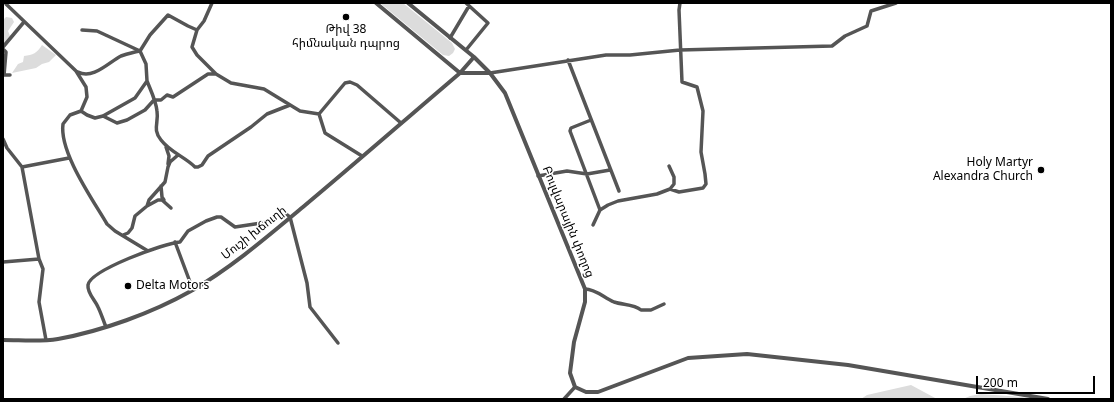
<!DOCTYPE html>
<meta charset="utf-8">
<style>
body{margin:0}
#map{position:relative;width:1114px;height:402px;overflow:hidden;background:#fff;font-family:"Noto Sans",sans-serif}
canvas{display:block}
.frame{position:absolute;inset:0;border:4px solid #000;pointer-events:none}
.scale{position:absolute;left:976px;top:376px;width:119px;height:18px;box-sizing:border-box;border:2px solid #000;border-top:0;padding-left:5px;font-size:12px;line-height:14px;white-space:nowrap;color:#000;-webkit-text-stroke:3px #fff;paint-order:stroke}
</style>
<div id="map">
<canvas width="1114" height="402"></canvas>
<div class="frame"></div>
<div class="scale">200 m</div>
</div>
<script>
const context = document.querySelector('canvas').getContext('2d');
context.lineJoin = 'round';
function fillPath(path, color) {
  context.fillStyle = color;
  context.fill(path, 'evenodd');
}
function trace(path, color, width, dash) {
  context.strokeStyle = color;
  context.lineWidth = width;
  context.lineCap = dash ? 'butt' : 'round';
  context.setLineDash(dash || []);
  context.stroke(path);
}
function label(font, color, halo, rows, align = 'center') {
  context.font = font + ' "Noto Sans","Noto Sans Armenian",sans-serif';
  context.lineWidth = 3;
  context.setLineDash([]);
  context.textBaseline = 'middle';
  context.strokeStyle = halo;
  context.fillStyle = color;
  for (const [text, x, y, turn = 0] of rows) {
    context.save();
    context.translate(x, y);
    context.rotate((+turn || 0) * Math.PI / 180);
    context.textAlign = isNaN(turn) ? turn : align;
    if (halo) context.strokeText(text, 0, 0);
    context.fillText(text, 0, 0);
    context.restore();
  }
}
const green = new Path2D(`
 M380,3h23l49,40 3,6 -2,4 -4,3 -6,-1z
 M6,17l6,1 2,4 -6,9 2,5 -7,9v-25z
 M42,45l14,10 -7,7 -7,2 -6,4 -24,5 6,-9 5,-2 1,-6c9,-1 13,-3 18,-11z
 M911,385l26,14h-76l6,-4z
 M981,394l41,3 12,2h-71l7,-3z`);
const minor = new Path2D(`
 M212,3l-8,18 -7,9 -5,17 5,8 19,19
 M466,3l22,20 -22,27
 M6,4l70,67 10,16 1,10 -6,14 -11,4 -7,9c-4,28 30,76 44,100l8,7 33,20
 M450,38l19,-32
 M3,47l21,-25
 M3,49l3,3 -2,23
 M568,60l51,131
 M78,72c15,8 31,-10 43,-16 6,-2 13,-4 19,-5l-43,-20 -15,-1
 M490,73l116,-18h24l50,-5 152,-4 13,-10 22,-10 4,-15 25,-8
 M3,75h7
 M147,81c4,10 9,20 10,30 2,12 -5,18 4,29 9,12 24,17 34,27h3l4,-2 6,-9 43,-29 16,-13 23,-9
 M81,111l6,4 8,3 8,-2 32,-18 12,-17 -1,-17 -6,-13 10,-16 18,-20 20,11 9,4
 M319,114l26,-31 5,-1 7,3 44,38
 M103,116l14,7 10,-3 18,-10 9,-10h7l6,-5 6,2 35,-23h8l15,9 33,6 36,22 19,3 6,19 37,23
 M591,120l-20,8 -1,3 30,79 -7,15
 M3,139l4,9 15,19
 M166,147l3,9 -1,8
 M669,166l5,11v7l-4,5
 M538,176l29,-5 20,3 23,-4
 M161,186l1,11 2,3
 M147,206l11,-6h4l9,8
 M600,210l8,-5 10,-4 39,-7 13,-5 9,3 24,-4 3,-4 -1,-10 -4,-22 2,-41 -6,-24 -15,-5 -3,-72 1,-7
 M123,235l5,-2 4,-5 3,-12 12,-10 2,-6 16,-18 3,-15 2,-5 8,-7
 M175,242l18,48
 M3,262l36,-3
 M585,289c11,0 19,9 29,13 9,3 20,2 27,8h10l13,-6
 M106,327c-3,-7 -5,-14 -8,-20 -3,-7 -11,-14 -10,-22 2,-15 77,-42 92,-43l8,-11 18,-10 11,-4h4l14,10 33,-5 12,-9h5l5,4 17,66 3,24 28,36
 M46,340l-7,-38 4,-33 -4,-10 -17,-92 47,-9
 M564,399l11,-12`);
const tertiary = new Path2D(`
 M376,3l84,70h30
 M408,3l66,54 16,16 15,20 80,196v13l-11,40 -4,31 5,14 11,5h12l90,-34 59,-4 101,11 200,34
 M3,340c18,0 37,2 55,-1 44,-8 94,-26 133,-48 40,-23 76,-54 112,-84 48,-40 95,-81 143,-122l14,-12 14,-16`);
const markers = [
 [346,17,4,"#000"],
 [1041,170,4,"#000"],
 [128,286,4,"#000"]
];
const poiNames = [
 ["Թիվ 38",346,30],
 ["հիմնական դպրոց",346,44],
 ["Holy Martyr",1033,163,"right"],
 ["Alexandra Church",1033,177,"right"],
 ["Delta Motors",136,286,"left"]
];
const streetNames = [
 ["Բուլվարային փողոց",568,222,68],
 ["Մուշի խճուղի",254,233,-38]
];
fillPath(green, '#dcdcdc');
trace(minor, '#555', 3.5);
trace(tertiary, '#555', 4);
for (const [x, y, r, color] of markers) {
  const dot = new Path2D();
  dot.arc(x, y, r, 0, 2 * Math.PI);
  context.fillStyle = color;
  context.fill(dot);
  trace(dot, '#fff', 1.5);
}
label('12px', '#000', '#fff', poiNames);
label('12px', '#000', '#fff', streetNames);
</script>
